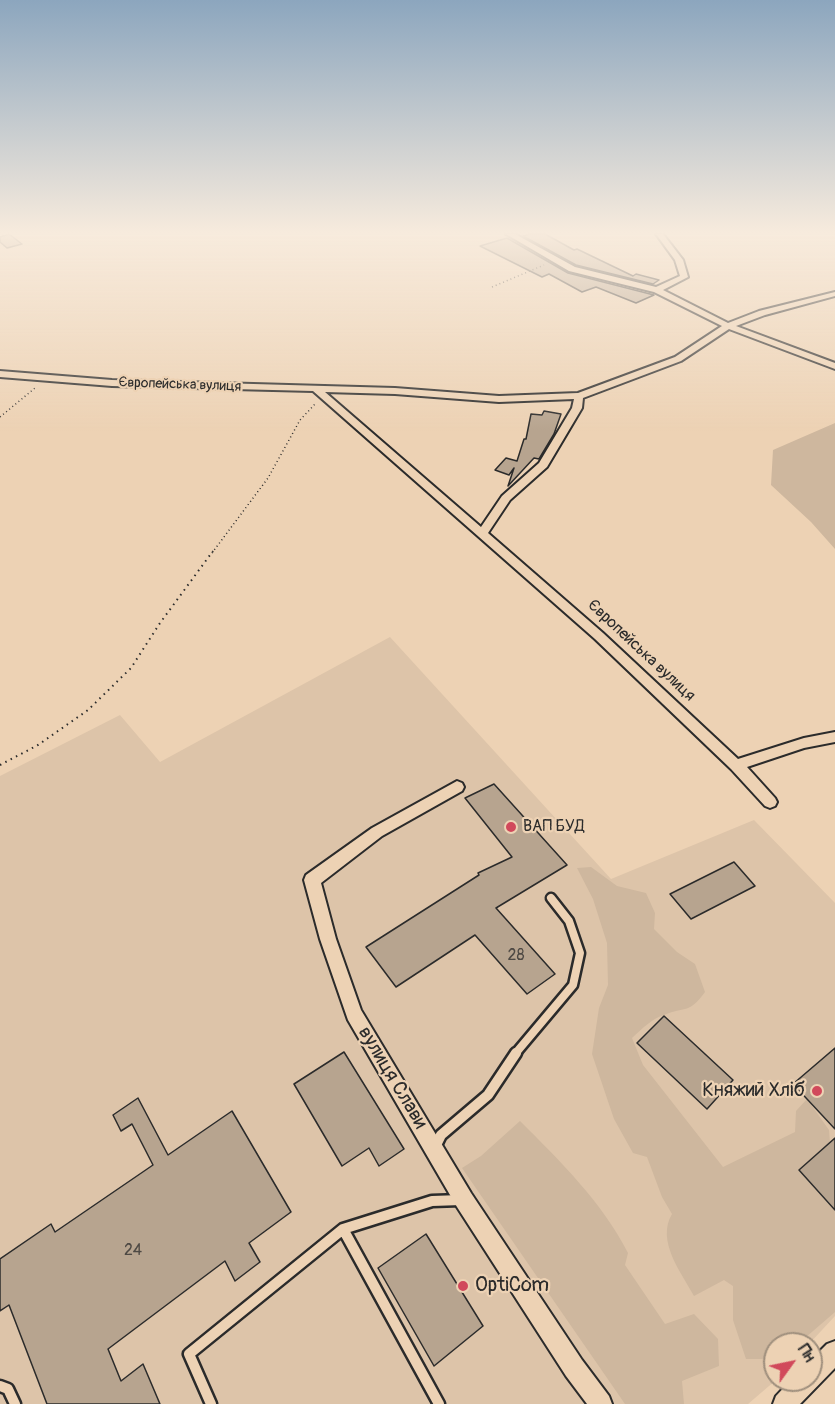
<!DOCTYPE html>
<meta charset="utf-8">
<style>
body{margin:0}
#map{position:relative;width:835px;height:1404px;overflow:hidden;background:#edd2b4;font-family:Pangolin,sans-serif}
canvas{display:block}
.north{position:absolute;left:763px;top:1332px;width:60px;height:60px;box-sizing:border-box;background:#edd2b4;border:2px solid #9f8f7d;border-radius:50%;rotate:57deg;font-size:16px;font-weight:700;line-height:24px;text-align:center;color:#2b2b2b}
.north::after{content:'';display:block;margin:auto;width:21px;height:27px;background:#d1495b;clip-path:polygon(50% 0,100% 100%,50% 72%,0 100%)}
</style>
<div id="map">
<canvas width="835" height="1404"></canvas>
<div class="north">Пн</div>
</div>
<script>
const context = document.querySelector('canvas').getContext('2d');
context.lineJoin = 'round';
function fillPath(path, color) {
  context.fillStyle = color;
  context.fill(path, 'evenodd');
}
function trace(path, color, width, dash) {
  context.strokeStyle = color;
  context.lineWidth = width;
  context.lineCap = dash ? 'butt' : 'round';
  context.setLineDash(dash || []);
  context.stroke(path);
}
function label(font, color, halo, rows, align = 'center') {
  context.font = font + ' Pangolin,sans-serif';
  context.lineWidth = 4.5;
  context.setLineDash([]);
  context.textBaseline = 'middle';
  context.strokeStyle = halo;
  context.fillStyle = color;
  for (const [text, x, y, turn = 0] of rows) {
    context.save();
    context.translate(x, y);
    context.rotate((+turn || 0) * Math.PI / 180);
    context.textAlign = isNaN(turn) ? turn : align;
    if (halo) context.strokeText(text, 0, 0);
    context.fillText(text, 0, 0);
    context.restore();
  }
}
const built = new Path2D(`
 M390,637l221,242 143,-59 81,83v413l-26,28h-34l1,36 -28,24h-748v-628l120,-61 40,47z`);
const green = new Path2D(`
 M835,423v126l-24,-27 -40,-37 2,-35z
 M591,867l26,19 29,7 9,20 -1,16 23,23 18,12 10,28c-17,23 -20,14 -41,23 -13,4 -22,14 -32,23l11,27 80,102 72,-35 1,-21 11,-12 22,31 6,80v102l-37,32h-23v12l-12,3h-17l-13,-39v-34l-9,-6 -30,16c-13,-24 -38,-55 -22,-82l-10,-17 -15,-40 -14,-4 -19,-34 -22,-65 7,-46 9,-23 -1,-42 -14,-44 -16,-31z
 M520,1121c40,40 82,81 108,132l-3,12 40,59 29,-10 24,25 1,27 -37,15 2,23h-59l-163,-236 19,-12z`);
const building = new Path2D(`
 M9,234l13,10 -15,4 -7,-6v-5z
 M529,234h16l29,16 3,-1 56,27 3,-2 23,6 -6,4 -77,-19 -53,-29z
 M507,238l61,35 86,22 -18,8 -40,-16 -14,5 -33,-18 -7,3 -62,-31z
 M544,411l17,3 -7,20 -15,25 -5,-1 -26,28 6,-18 -5,7 -14,-5 11,-12 11,3 7,-22h2l5,-25 11,1z
 M494,784l73,81 -71,43 59,66 -28,20 -52,-59 -79,52 -30,-40 113,-72 -1,-2 34,-16 -47,-59z
 M734,862l21,24 -64,33 -21,-25z
 M664,1016l69,64 -26,29 -70,-66z
 M835,1048v81l-42,-45z
 M344,1052l60,97 -25,17 -10,-18 -27,18 -48,-82z
 M138,1098l30,57 64,-44 59,101 -42,31 11,19 -25,19 -10,-20 -117,88 13,32 22,-17 17,40h-113l-38,-99 -9,6v-52l51,-35 4,8 98,-67 -21,-41 -11,7 -8,-16z
 M835,1138v72l-36,-40z
 M426,1234l57,92 -49,40 -56,-98z`);
const pathFar1 = new Path2D(`
 M492,287l52,-22
 M0,417l35,-29
 M212,553l56,-75 32,-58 16,-17`);
const path = new Path2D(`
 M0,765l38,-20 50,-35 43,-42 29,-45 53,-72`);
const serviceFar1 = new Path2D(`
 M515,1054l58,-69 7,-32 -11,-32 -18,-23`);
const service = new Path2D(`
 M435,1147l6,-12 47,-40 28,-42
 M343,1229l96,175
 M0,1386l8,3 7,15
 M211,1404l-22,-50 154,-125 89,-28 29,-1`);
const minor = new Path2D(`
 M506,234h9l60,33 81,20 24,-11 -5,-16 -19,-26h7l20,26 5,17 -25,13 65,33 31,-12 76,-19v4l-70,19 -29,11 99,37v6l-106,-40 -48,32 -98,37 -1,10 -35,59 -37,33 -22,33 115,100 135,126 66,-21 31,-6v10l-31,6 -57,19 28,31 2,4 -2,4 -5,2 -5,-2 -34,-37 -136,-130 -282,-248 -201,-5 -112,-9v-6l112,9 283,8 104,8 79,-3 97,-36 47,-31 -68,-34 -85,-21zM325,392l70,2 104,8 75,-3 -2,9 -33,55 -37,33 -21,31z
 M457,781l5,2 2,4 -2,4 -80,45 -61,47 15,56 25,71 110,183 111,167 27,36 3,8h-25l-21,-28 -109,-169 -109,-187 -28,-81 -16,-59 2,-5 66,-47z
 M835,1341v27l-35,36h-27l3,-8 15,-16h20v-20l16,-16z`);
const markers = [
 [511,827,6,"#d1495b"],
 [817,1091,6,"#d1495b"],
 [463,1286,6,"#d1495b"]
];
const farStreetnames = [
 ["Європейська вулиця",180,385,2]
];
const streetNames = [
 ["Європейська вулиця",641,651,43]
];
const poiNames = [
 ["ВАП БУД",523,827]
];
const nearNumbernames = [
 ["28",516,956],
 ["24",133,1251]
];
const nearStreetnames = [
 ["вулиця Слави",392,1078,59]
];
const nearPoinames = [
 ["Княжий Хліб",805,1091],
 ["OptiCom",475,1286,"left"]
];
fillPath(built, '#ddc4a9');
fillPath(green, '#ceb79e');
fillPath(building, '#b7a48f');
trace(building, '#2b2b2b', 1.5);
trace(serviceFar1, '#2b2b2b', 13);
trace(service, '#2b2b2b', 15);
trace(minor, '#2b2b2b', 4);
trace(pathFar1, '#2b2b2b', 1.5, [1, 3]);
trace(path, '#2b2b2b', 2, [1.5, 4.5]);
trace(serviceFar1, '#edd2b4', 8);
trace(service, '#edd2b4', 10);
fillPath(minor, '#edd2b4');
const sky = context.createLinearGradient(0, 0, 0, 431);
sky.addColorStop(0, '#8ca6be');
sky.addColorStop(0.54, '#f7ebdd');
sky.addColorStop(1, '#f7ebdd00');
context.fillStyle = sky;
context.fillRect(0, 0, 835, 431);
for (const [x, y, r, color] of markers) {
  const dot = new Path2D();
  dot.arc(x, y, r, 0, 2 * Math.PI);
  context.fillStyle = color;
  context.fill(dot);
  trace(dot, '#edd2b4', 2);
}
label('14px', '#2b2b2b', '#edd2b4', farStreetnames);
label('16px', '#2b2b2b', '#edd2b4', streetNames);
label('16px', '#2b2b2b', '#edd2b4', poiNames, 'left');
label('16px', '#4e4944', null, nearNumbernames);
label('20px', '#2b2b2b', '#edd2b4', nearStreetnames);
label('20px', '#2b2b2b', '#edd2b4', nearPoinames, 'right');
</script>
